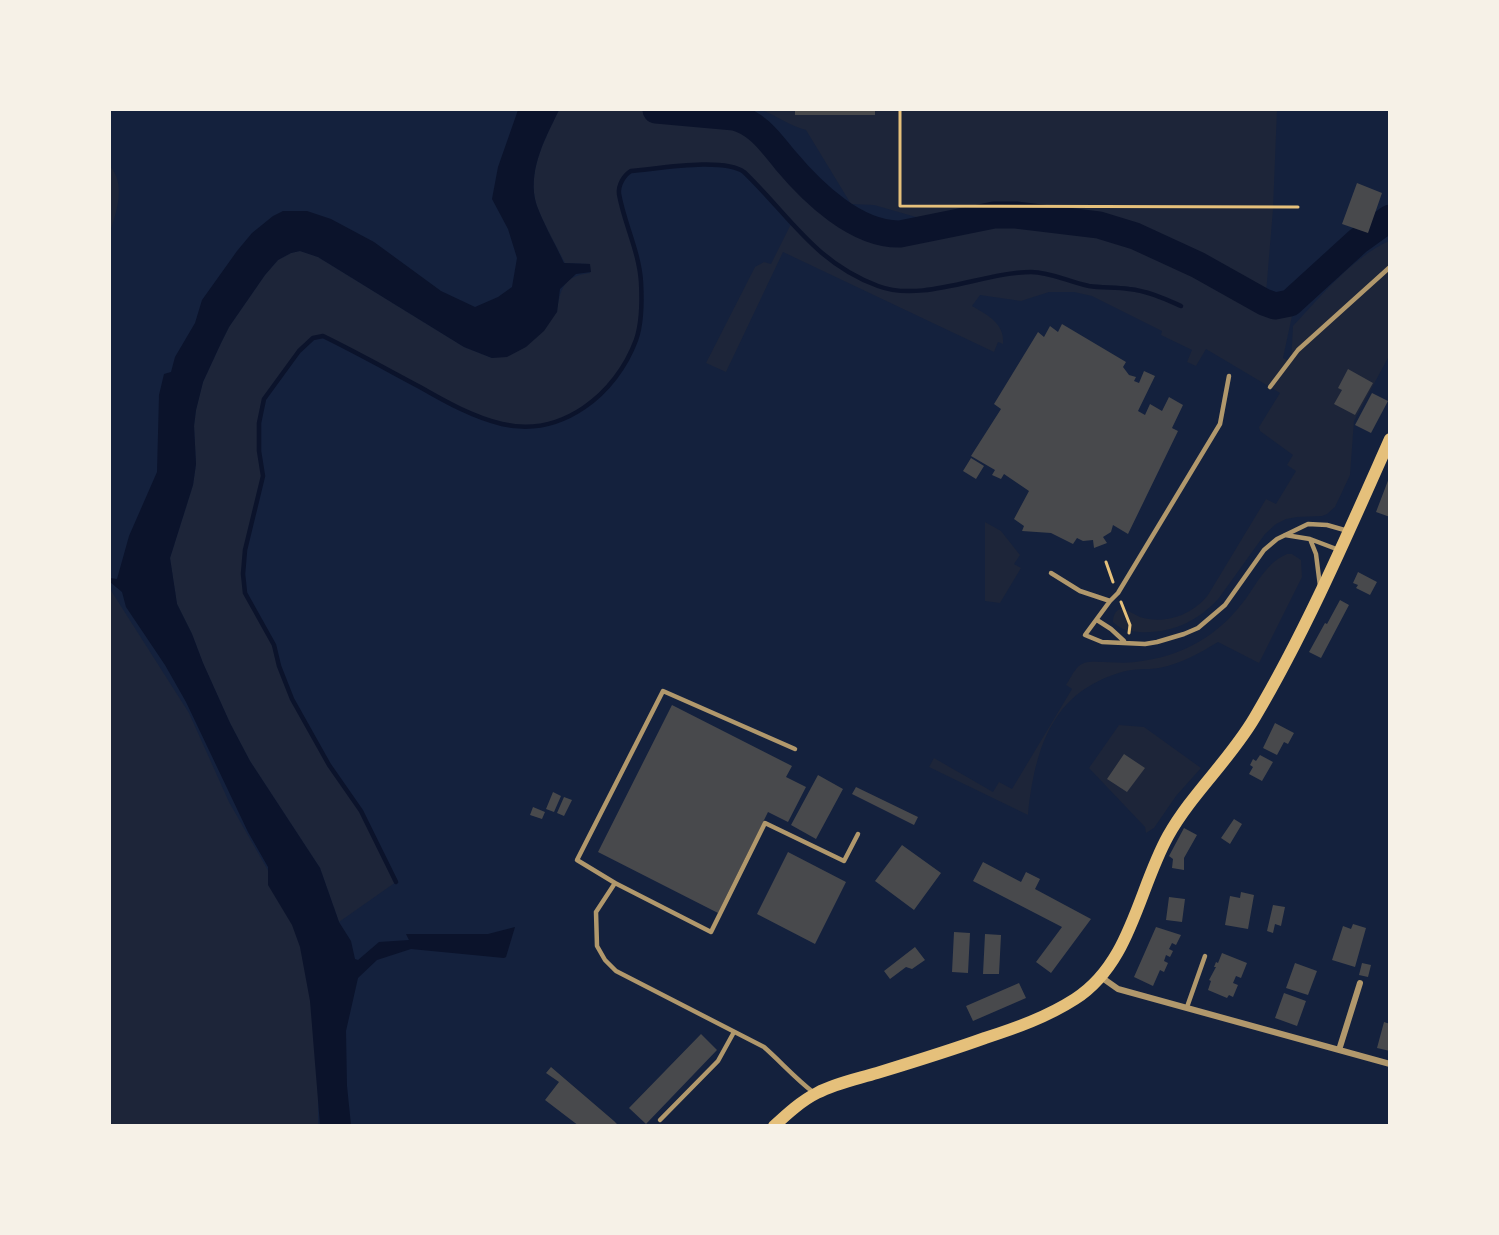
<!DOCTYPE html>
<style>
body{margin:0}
#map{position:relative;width:1499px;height:1235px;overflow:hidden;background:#14213d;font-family:"Golos Text",sans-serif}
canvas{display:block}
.frame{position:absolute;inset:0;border:111px solid #f6f1e7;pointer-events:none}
</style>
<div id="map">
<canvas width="1499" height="1235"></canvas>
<div class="frame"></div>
</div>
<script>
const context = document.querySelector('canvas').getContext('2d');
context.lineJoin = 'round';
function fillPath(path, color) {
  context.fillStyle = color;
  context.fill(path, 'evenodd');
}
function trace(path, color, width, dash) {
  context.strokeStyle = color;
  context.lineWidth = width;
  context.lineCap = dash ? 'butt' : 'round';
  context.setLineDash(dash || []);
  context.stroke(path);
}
const green = new Path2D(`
 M559,110h97l78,7c22,5 34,23 49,40 24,28 66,72 105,77 15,2 57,-8 72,-13l-19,-5 -18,3 -49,-14 -23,-1 -45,-74c-16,-4 -29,-14 -44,-20h515l-4,99 -7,85 -35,-22 -63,-32 -38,-13 -13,2 81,36 66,37 19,4 9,10 -9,42 8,4 2,-36c27,-29 60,-69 96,-85v115l-35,65 -4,54 -15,32 -8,7 -5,2 -25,1 -11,2 -10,5 -11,10 -46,64c-21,23 -47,36 -80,34 -10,-1 -18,-2 -26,-10 0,-5 2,-14 10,-13 5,1 12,6 17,8 25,8 52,-2 68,-22l58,-96 10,5 20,-33 -9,-6 6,-10 -33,-24 -1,-4 21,-34 -74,-44 -10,17 -9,-4 5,-12 -31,-15 1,-4 -70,-35 -18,-4h-25l-28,9 -41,-6 -8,11c16,9 33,18 31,38l-5,-2 -4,10 -211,-100 -57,120 -20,-9 49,-96 9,-5 7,2 20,-40c-14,-15 -34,-43 -50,-54 -19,-12 -86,-1 -110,1 -7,4 -10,10 -12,18 -1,11 7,28 10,39 8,27 14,53 12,81 -2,34 -16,55 -36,81 -9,10 -21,18 -32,24 -56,30 -112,-5 -161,-31 -30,-16 -59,-31 -89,-47l-10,2 -14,13 -35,48 -5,24v28l4,25 -18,74 -2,24 2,19 29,52 5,21 13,33 37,66 32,46 35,71 -57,40 -19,-54 -70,-107 -20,-38 -27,-60 -11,-29 -15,-30 -7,-46 23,-73 3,-21 -2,-38 2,-16 7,-28 18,-39 8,-16 36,-52 13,-15 13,-7 9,-2 18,6 146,90 28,11 65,-46c3,-24 7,-36 33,-39l-1,-9 -24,-1c-8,-16 -27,-49 -30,-64 -6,-32 11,-62 24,-89z
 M110,166c16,18 7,45 0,66z
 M985,522l16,9 19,24 -6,9 7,4 -21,35 -15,-2z
 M1287,554h5l9,6 1,17 -43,86 -41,-21c-18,11 -38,22 -59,26 -12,2 -24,0 -37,4 -70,20 -87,76 -94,143l-99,-48 5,-9 59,34 6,-10 13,7 60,-100 -6,-4c7,-10 10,-22 23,-23 15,-1 31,2 46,0 47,-5 84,-26 112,-65 11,-16 21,-35 40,-43z
 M110,589l79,124 40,89 57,100 22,56 10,66v101h-208z
 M1119,725l25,2 57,41 -25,28 -22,32 -8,5 -1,-6 -56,-59z`);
const water = new Path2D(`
 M518,110h41c-13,27 -30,57 -24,89 3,15 22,48 29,64l26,1 1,8 -15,2 -16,15 -3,23 -13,19 -18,16 -19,10 -15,1 -28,-11 -146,-90 -18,-6 -9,2 -13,7 -13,15 -36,52 -8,16 -18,39 -7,28 -2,16 2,38 -3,21 -23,73 7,46 15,30 11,29 27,60 20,38 70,107 19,54 12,19 4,18 3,1 21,-18 30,-2 -3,-6h82l27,-7 -9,30 -2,1 -93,-9 -34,11 -19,18 -12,53 1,55 4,39h-31l-10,-124 -10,-54 -8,-22 -24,-40v-18l-20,-35 -62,-130 -21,-37 -39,-58 -4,-15 -12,-10v-4l7,1 12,-43 28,-64 2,-77 5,-21 7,-2 4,-15 20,-34 7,-23 35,-49 15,-18 21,-17 10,-5h24l24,8 43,23 67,49 34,16 23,-10 14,-10 5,-29 -9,-29 -16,-30 6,-32z`);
const stream = new Path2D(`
 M396,882l-35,-71 -32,-46 -37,-66 -13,-33 -5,-21 -29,-52 -2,-19 2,-24 18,-74 -4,-25v-28l5,-24 35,-48 14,-13 10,-2c33,16 65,34 97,51 26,15 53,30 82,37 60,14 114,-30 134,-84 6,-17 6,-40 5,-58 -2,-31 -17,-59 -22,-88 -1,-9 5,-19 12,-23 26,-2 92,-14 113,1 45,43 71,91 134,114 45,17 106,-14 153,-14 20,0 38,10 58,14 13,2 27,1 40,3 19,2 36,10 52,17`);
const river = new Path2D(`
 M656,110l78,7c24,6 37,26 52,44 26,31 70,74 114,73l94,-19h22l83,10 36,11 63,29 66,37 11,4 15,-3 68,-62 32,-23`);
const building = new Path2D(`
 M795,110h80v5h-80z
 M1357,183l25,10 -14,40 -26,-9z
 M1062,324l64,38 -3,5 6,8 7,2 -2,4 5,2 5,-12 11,5 -17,35 7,4 5,-11 12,7 7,-14 14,8 -11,23 6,3 -50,103 -15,-9 -2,7 -8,5 4,6 -13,5 -1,-8 -10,1 -6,-3 -4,6 -22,-11 -29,-2 2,-5 -10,-7 15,-28 -25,-17 -3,5 -9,-4 3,-5 -24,-14 30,-47 -7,-5 44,-72 6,5 6,-11 8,6z
 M1348,369l25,14 -18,32 -21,-11 8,-14 -4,-2z
 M1372,393l16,8 -17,32 -16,-8z
 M971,458l13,8 -8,13 -13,-8z
 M1389,478h1v39l-14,-5z
 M1358,572l19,10 -7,13 -14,-7 2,-3 -5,-2z
 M1340,600l9,5 -28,53 -12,-6 16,-29 2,1z
 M672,705l120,61 -6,11 20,10 -18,35 -20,-10 -50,101 -120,-61z
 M1275,723l19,10 -6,11 -4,-2 -7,13 -14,-7z
 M1124,754l21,14 -18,24 -20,-13z
 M1260,755l13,7 -11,19 -13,-7 4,-7 -3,-2 3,-6 3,2z
 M818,775l25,14 -27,50 -25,-14z
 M856,787l62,30 -4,8 -62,-31z
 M553,792l8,4 -7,16 -8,-3z
 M564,797l8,3 -8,16 -7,-3z
 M533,807l12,5 -3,7 -12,-4z
 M1234,819l8,5 -12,20 -9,-6z
 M1184,828l13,7 -13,23v12l-12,-2 1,-9 -4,-3z
 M902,845l39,28 -27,37 -39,-29z
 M788,852l58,30 -31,62 -58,-30z
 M983,862l38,20 5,-10 14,7 -5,10 56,30 -40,54 -15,-11 26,-35 -89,-46z
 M1241,892l13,3 -6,34 -23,-4 5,-29 10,2z
 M1169,897l16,2 -3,23 -16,-2z
 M1273,905l12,2 -4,19 -6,-2 -2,9 -6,-2z
 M1353,924l13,4 -11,39 -23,-7 11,-34 8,3z
 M1156,927l25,8 -5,10 -4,-2 -3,6 4,2 -3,6 -4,-2 -2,6 4,2 -4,9 -4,-2 -7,16 -19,-9z
 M954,932l16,1 -2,40 -16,-1z
 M985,934l16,1 -2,39h-16z
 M915,947l10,13 -13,9 -6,-2 -16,12 -6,-8z
 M1222,953l25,10 -6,15 -5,-2 -3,7 5,2 -5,12 -4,-2 -2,3 -19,-8 3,-9 -2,-1 7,-13h-2l2,-5 2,1z
 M1295,963l22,8 -9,24 -22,-7z
 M1362,963l9,2 -3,12 -9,-2z
 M1019,983l7,15 -53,23 -7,-15z
 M1284,993l22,8 -9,25 -22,-8z
 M1384,1022l6,2v27l-13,-3z
 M701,1034l16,16 -71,74 -17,-16z
 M551,1067l63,54 5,5h-40l-34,-26 14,-18 -13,-9z`);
const path = new Path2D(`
 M900,110v96l398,1
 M1106,562l7,20
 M1121,602l9,23 -1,8`);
const service = new Path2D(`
 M1270,387l28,-37 92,-83
 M1285,535l25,4 29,11
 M1310,539l6,15 4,32
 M1051,573l29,18 30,10 -25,34 17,7 43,2 12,-2 27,-8 14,-6 27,-23 39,-55 13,-11 31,-15 19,1 21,6
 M1110,601l8,-8 102,-169 9,-48
 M1097,620l14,9 13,12
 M615,883l-38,-23 86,-169 132,58
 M1187,1007l18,-51
 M813,1092c-18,-14 -32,-30 -49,-45l-148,-76 -11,-11 -8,-14 -1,-34 19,-29 96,49 54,-109 79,38 14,-27
 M660,1120l58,-59 16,-29`);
const minor = new Path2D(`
 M1101,977l17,12 272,75
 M1339,1050l21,-67`);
const secondary = new Path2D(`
 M774,1126c13,-12 27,-25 43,-33 19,-10 40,-14 60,-20 36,-11 72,-22 108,-35 31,-10 62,-21 90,-39 56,-36 63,-109 93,-163 24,-43 62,-76 87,-119 51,-86 94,-186 135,-278`);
fillPath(green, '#1d2539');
fillPath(water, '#0b132b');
trace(stream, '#0b132b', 4.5);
trace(river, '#0b132b', 27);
fillPath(building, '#48494c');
trace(path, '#e5c07b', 3);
trace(service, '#b1986c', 4.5);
trace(minor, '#b1986c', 6);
trace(secondary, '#e5c07b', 12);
</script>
